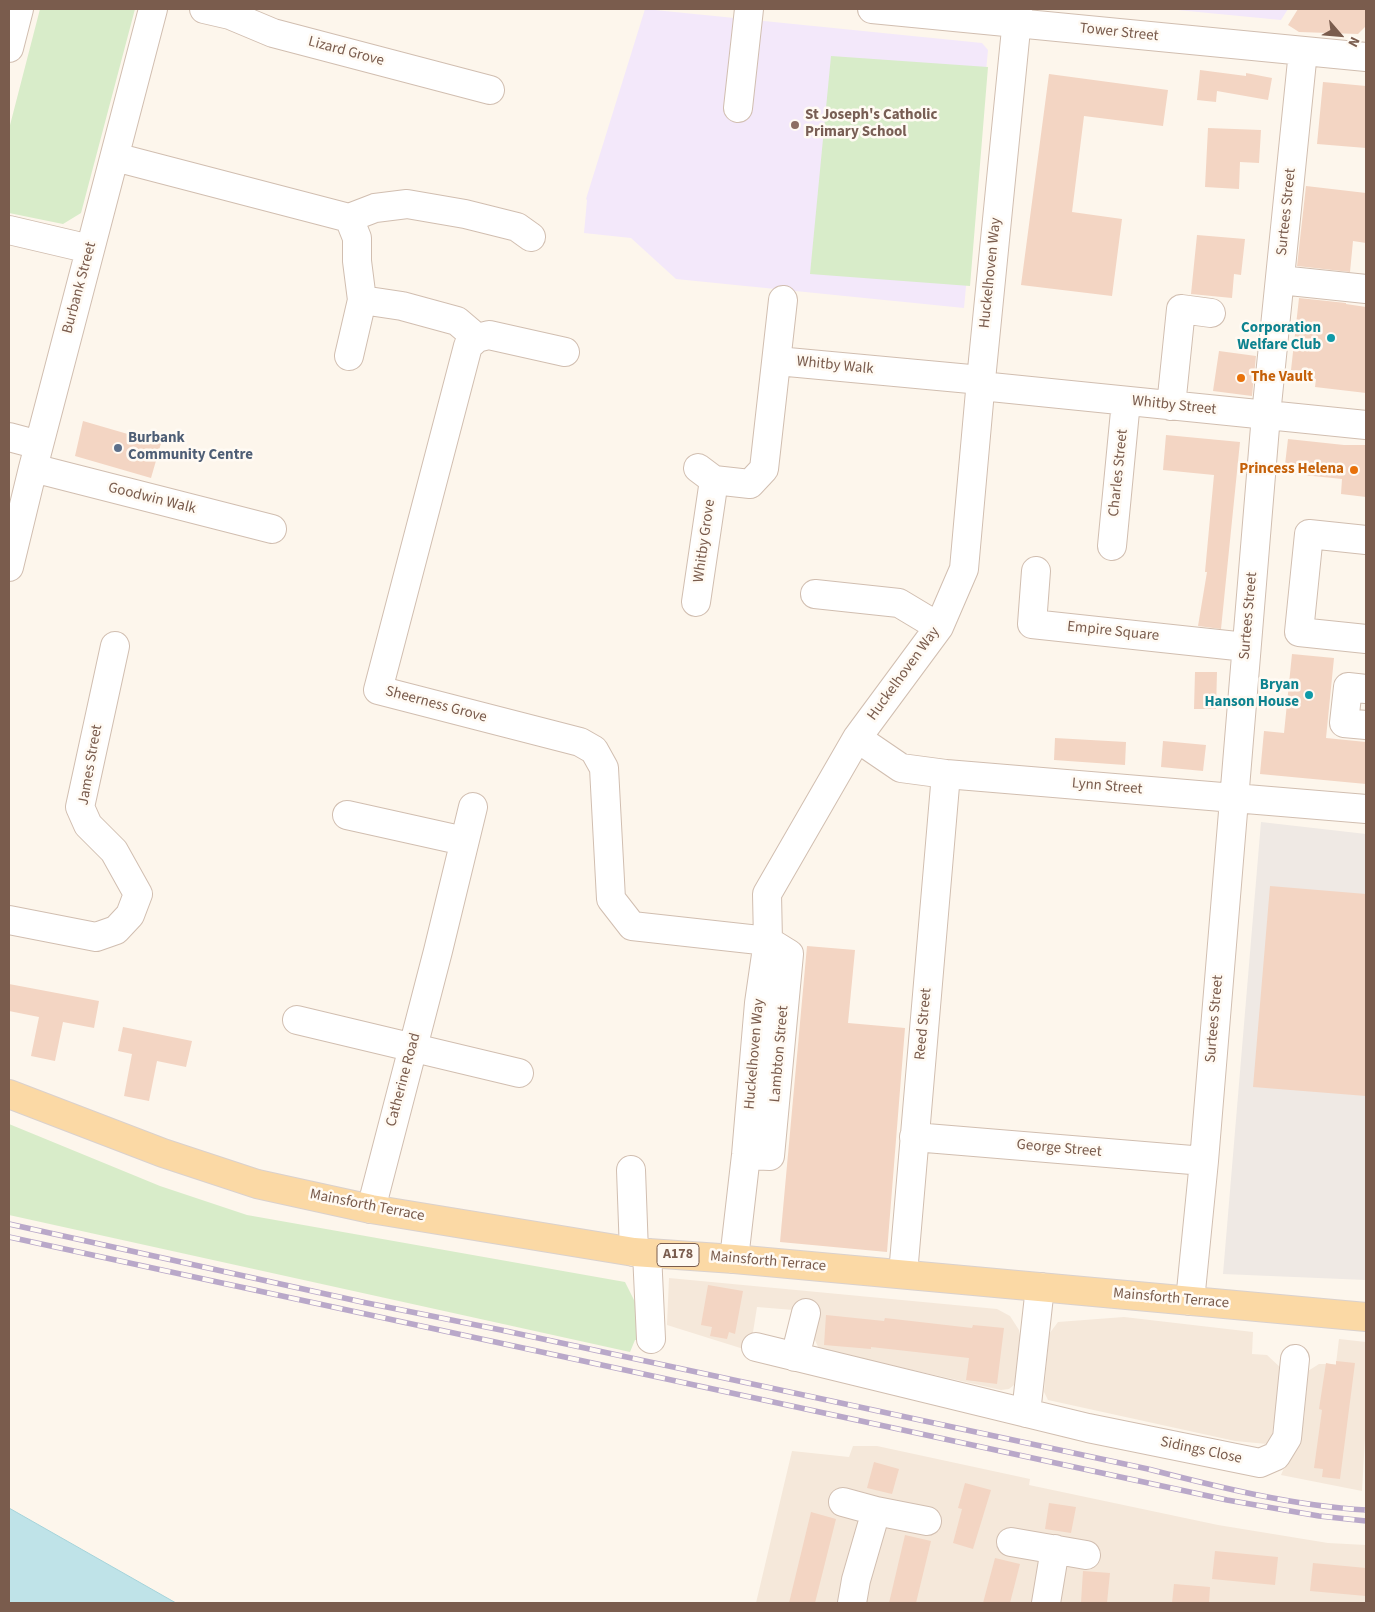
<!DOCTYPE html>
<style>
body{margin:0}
#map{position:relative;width:1375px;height:1612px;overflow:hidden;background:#fdf6ec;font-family:"Source Sans 3",sans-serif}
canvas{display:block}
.frame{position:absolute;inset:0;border:10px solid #7a5c4d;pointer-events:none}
.north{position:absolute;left:1315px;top:10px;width:50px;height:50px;-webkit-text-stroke:4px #fffaf3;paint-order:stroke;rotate:117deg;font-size:14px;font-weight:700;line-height:20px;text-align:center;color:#7a5c4d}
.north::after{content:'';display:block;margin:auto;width:18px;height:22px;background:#7a5c4d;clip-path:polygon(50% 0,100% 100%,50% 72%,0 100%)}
</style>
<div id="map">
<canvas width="1375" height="1612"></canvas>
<div class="frame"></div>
<div class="north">N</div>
</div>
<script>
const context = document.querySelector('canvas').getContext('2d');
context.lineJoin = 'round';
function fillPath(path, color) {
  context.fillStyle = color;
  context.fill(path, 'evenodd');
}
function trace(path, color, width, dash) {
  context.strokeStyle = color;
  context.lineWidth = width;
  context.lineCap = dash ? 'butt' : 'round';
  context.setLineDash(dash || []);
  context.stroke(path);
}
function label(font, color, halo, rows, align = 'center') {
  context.font = font + ' "Source Sans 3",sans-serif';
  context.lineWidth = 5;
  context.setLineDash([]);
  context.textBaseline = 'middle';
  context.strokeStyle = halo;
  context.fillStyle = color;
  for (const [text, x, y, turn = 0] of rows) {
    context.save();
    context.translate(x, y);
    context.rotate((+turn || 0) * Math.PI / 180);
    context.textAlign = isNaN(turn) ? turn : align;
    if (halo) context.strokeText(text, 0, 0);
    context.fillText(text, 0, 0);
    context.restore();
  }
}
const residential = new Path2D(`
 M669,1278l328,31 13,7 9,14 2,14 -7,41 -5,4 -8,1 -182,-41 -5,-11 4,-26 -61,-5 -7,44 -83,-26z
 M1124,1317l129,15 -1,22 15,1 15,14 -10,66 -5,9 -32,-3 -187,-41 -4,-8 5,-58 9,-12z
 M1339,1339l27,3v78l-4,71 -81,-16 23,-55 4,-49 11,-7h17z
 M853,1446h24l153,33 -1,6 189,40 110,18 38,2v58h-610l36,-152 57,6z`);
const industrial = new Path2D(`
 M1261,822l105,12v446l-143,-6z`);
const education = new Path2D(`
 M645,9l337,34 6,7 -24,258 -288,-29 -45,-41 -47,-5 3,-33 -1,-1z
 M1167,9h121l-7,11z`);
const green = new Path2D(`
 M40,9h95l-54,204 -18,11 -54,-11v-84z
 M831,56l157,11 -18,219 -160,-12z
 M9,1124l151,62 87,29 378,67 18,36 -1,22h-7l-5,12 -621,-137z`);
const water = new Path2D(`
 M9,1508l167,95h-167z`);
const building = new Path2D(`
 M1298,9h68v17l-8,8 -59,-2 -11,-7z
 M1200,70l46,6v-3l26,5 -4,22 -51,-9 -1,11 -19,-2z
 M1049,74l119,16 -5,36 -79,-10 -12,96 50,7 -10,77 -91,-11z
 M1323,82l43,4v62l-49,-4z
 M1208,128l53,2 -2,33 -19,-1 -1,27 -34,-2z
 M1306,186l60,7v50l-13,-2 -3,31 -53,-6z
 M1197,235l48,4 -4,36 -7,-1 -2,24 -41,-4z
 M1299,298l47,5v1l20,3v86l-51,-6 1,-8 -14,-2 1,-6 -12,-1z
 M1219,351l37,5 -4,40 -39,-5z
 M83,421l55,16 1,-5 23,8 -11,38 -76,-22z
 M1166,435l74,7 -19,187 -23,-3 9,-54h-2l9,-97 -51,-5z
 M1288,439l56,6h22v52l-25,-3 1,-15 -58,-6z
 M1292,654l42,4 -8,80 40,4v42l-106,-10 4,-43 20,2z
 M1195,672h22l-1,37h-22z
 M1055,738l71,4 -1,23 -71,-5z
 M1163,741l43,4 -3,26 -42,-4z
 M1270,886l96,8v202l-113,-9z
 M807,946l48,4 -7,73 57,5 -18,224 -107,-10z
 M9,984l90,17 -5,27 -31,-6 -8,39 -24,-5 8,-39 -30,-6z
 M123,1027l69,14 -6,26 -29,-6 -8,40 -25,-5 8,-42 -14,-3z
 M708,1285l35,6 -8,43 -6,-2 -2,7 -17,-3 2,-9 -11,-2z
 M826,1315l58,6 1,-3 87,10 1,-3 31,3 -7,56 -31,-4 3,-22 -98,-11v2l-47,-4z
 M1336,1361l19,2 -15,116 -18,-2 1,-8 -9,-1 8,-58 -3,-1 7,-46 10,2z
 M874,1462l25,7 -7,25 -25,-6z
 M965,1483l26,7 -18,59 -20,-6 9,-34 -4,-1z
 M1049,1503l27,4 -5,26 -26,-4z
 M811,1512l25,7 -21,84h-26z
 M905,1535l26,6 -15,62h-27z
 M1215,1551l63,6 -3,28 -63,-6z
 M995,1558l25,6 -10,39h-27z
 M1313,1563l53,5v28l-56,-5z
 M1083,1571l27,2 -3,30h-26z
 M1174,1584l36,3 -1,16h-37z`);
const minor = new Path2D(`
 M204,9l26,6 43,18 217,57
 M872,9l494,48
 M9,48l10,-39
 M738,108l11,-99
 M115,157l234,61 8,20v23l5,39 -13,56
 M349,218l26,-10 32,-4 58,10 52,13 14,10
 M9,230l81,19
 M1280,280l86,9
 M362,300l40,6 55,15 20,17
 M565,352l-76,-17 -12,3 -9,8 -90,344 202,52 14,8 10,18 7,131 21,27 136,15 21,13 -19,202 -24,-1
 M777,361l204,19
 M981,386l385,39
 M1171,406l10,-97 30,4
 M9,437l30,8
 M33,468l239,61
 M698,468l16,12 36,4 14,-15 19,-169
 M1366,540l-57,-6 -10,98 67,7
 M1112,546l14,-145
 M9,567l24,-99 120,-459
 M1036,571l-4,53 214,23
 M815,594l84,9 40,24
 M696,602l18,-122
 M1366,689l-18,-2 -4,36 22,2
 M857,738l44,30 45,6 420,35
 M347,815l117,26
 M9,920l87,17 20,-7 14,-15 8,-21 -24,-43 -26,-26 -8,-18 35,-161
 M297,1020l222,53
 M914,1137l290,24
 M631,1170l3,82
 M371,1209l67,-258 35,-144
 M647,1253l4,86
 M734,1259l12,-104 13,-152 9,-62 -1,-47 90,-156 82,-111 25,-58 17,-189 37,-371
 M903,1274l43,-500
 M1190,1301l14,-140 62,-746 37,-364
 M756,1347l332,81 172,35 16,-7 11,-18 8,-79
 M795,1357l11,-44
 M1026,1413l14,-126
 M843,1502l33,9
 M1011,1542l75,13
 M852,1603l4,-23 20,-69 51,10
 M1046,1603l9,-54`);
const major = new Path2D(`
 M9,1094l154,59 94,31 114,25 263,43 100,7 632,58`);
const rail = new Path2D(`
 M9,1224l353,78 139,28 647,139c70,18 146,37 218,41
 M9,1237l1218,263 92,16 47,5`);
const markers = [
 [795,125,5,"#8d6e63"],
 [1331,338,5,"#0f9aa8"],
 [1241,378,5,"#e8710a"],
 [118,448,5,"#5c6f8a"],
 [1354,470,5,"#e8710a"],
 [1309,695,5,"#0f9aa8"]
];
const shields = [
 [678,1255,42]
];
const shieldNames = [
 ["A178",678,1255]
];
const streetNames = [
 ["Tower Street",1119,33,6],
 ["Lizard Grove",346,52,15],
 ["Surtees Street",1287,212,-84],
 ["Huckelhoven Way",991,273,-84],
 ["Burbank Street",80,288,-75],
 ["Whitby Walk",835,366,6],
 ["Whitby Street",1174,406,6],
 ["Charles Street",1119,473,-84],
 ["Goodwin Walk",152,499,14],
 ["Whitby Grove",705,541,-82],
 ["Surtees Street",1249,616,-85],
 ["Empire Square",1113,632,6],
 ["Huckelhoven Way",904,674,-54],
 ["Sheerness Grove",436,705,15],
 ["James Street",91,765,-80],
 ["Lynn Street",1107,787,5],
 ["Surtees Street",1215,1019,-85],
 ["Reed Street",924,1024,-85],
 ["Huckelhoven Way",755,1054,-85],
 ["Lambton Street",780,1054,-85],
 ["Catherine Road",404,1080,-75],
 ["George Street",1059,1149,5],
 ["Mainsforth Terrace",367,1206,11],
 ["Mainsforth Terrace",768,1262,5],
 ["Mainsforth Terrace",1171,1299,5],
 ["Sidings Close",1201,1451,12]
];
const educationNames = [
 ["St Joseph's Catholic",805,116],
 ["Primary School",805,133]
];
const cultureNames = [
 ["Corporation",1321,329],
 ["Welfare Club",1321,346],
 ["Bryan",1299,686],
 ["Hanson House",1299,703]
];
const foodNames = [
 ["The Vault",1251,378],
 ["Princess Helena",1344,470,"right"]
];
const serviceNames = [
 ["Burbank",128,439],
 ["Community Centre",128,456]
];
fillPath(residential, '#f5e8da');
fillPath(industrial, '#efe9e4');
fillPath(education, '#f3e8fa');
fillPath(green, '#d8ecc9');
fillPath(water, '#bfe3e8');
trace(water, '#a5d3da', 1);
fillPath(building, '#f3d5c3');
trace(minor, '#d1beb0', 30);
trace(major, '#dad1cd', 30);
trace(minor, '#fff', 28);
trace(major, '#fbd9a5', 28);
trace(rail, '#b9a8c9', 5.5);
trace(rail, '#fffaf3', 4, [11]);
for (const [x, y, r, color] of markers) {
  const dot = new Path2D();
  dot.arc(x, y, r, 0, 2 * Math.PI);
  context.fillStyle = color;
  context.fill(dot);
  trace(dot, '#fffaf3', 2);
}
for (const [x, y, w] of shields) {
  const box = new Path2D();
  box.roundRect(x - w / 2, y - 11.5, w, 23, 4);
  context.fillStyle = '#fffaf3';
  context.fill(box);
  trace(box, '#7a5c4d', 1);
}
label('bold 14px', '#7a5c4d', null, shieldNames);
label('15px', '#7a5c4d', '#fffaf3', streetNames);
label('bold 15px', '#785e54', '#fffaf3', educationNames, 'left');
label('bold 15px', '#0d838f', '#fffaf3', cultureNames, 'right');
label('bold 15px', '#c56008', '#fffaf3', foodNames, 'left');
label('bold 15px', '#4e5e75', '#fffaf3', serviceNames, 'left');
</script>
